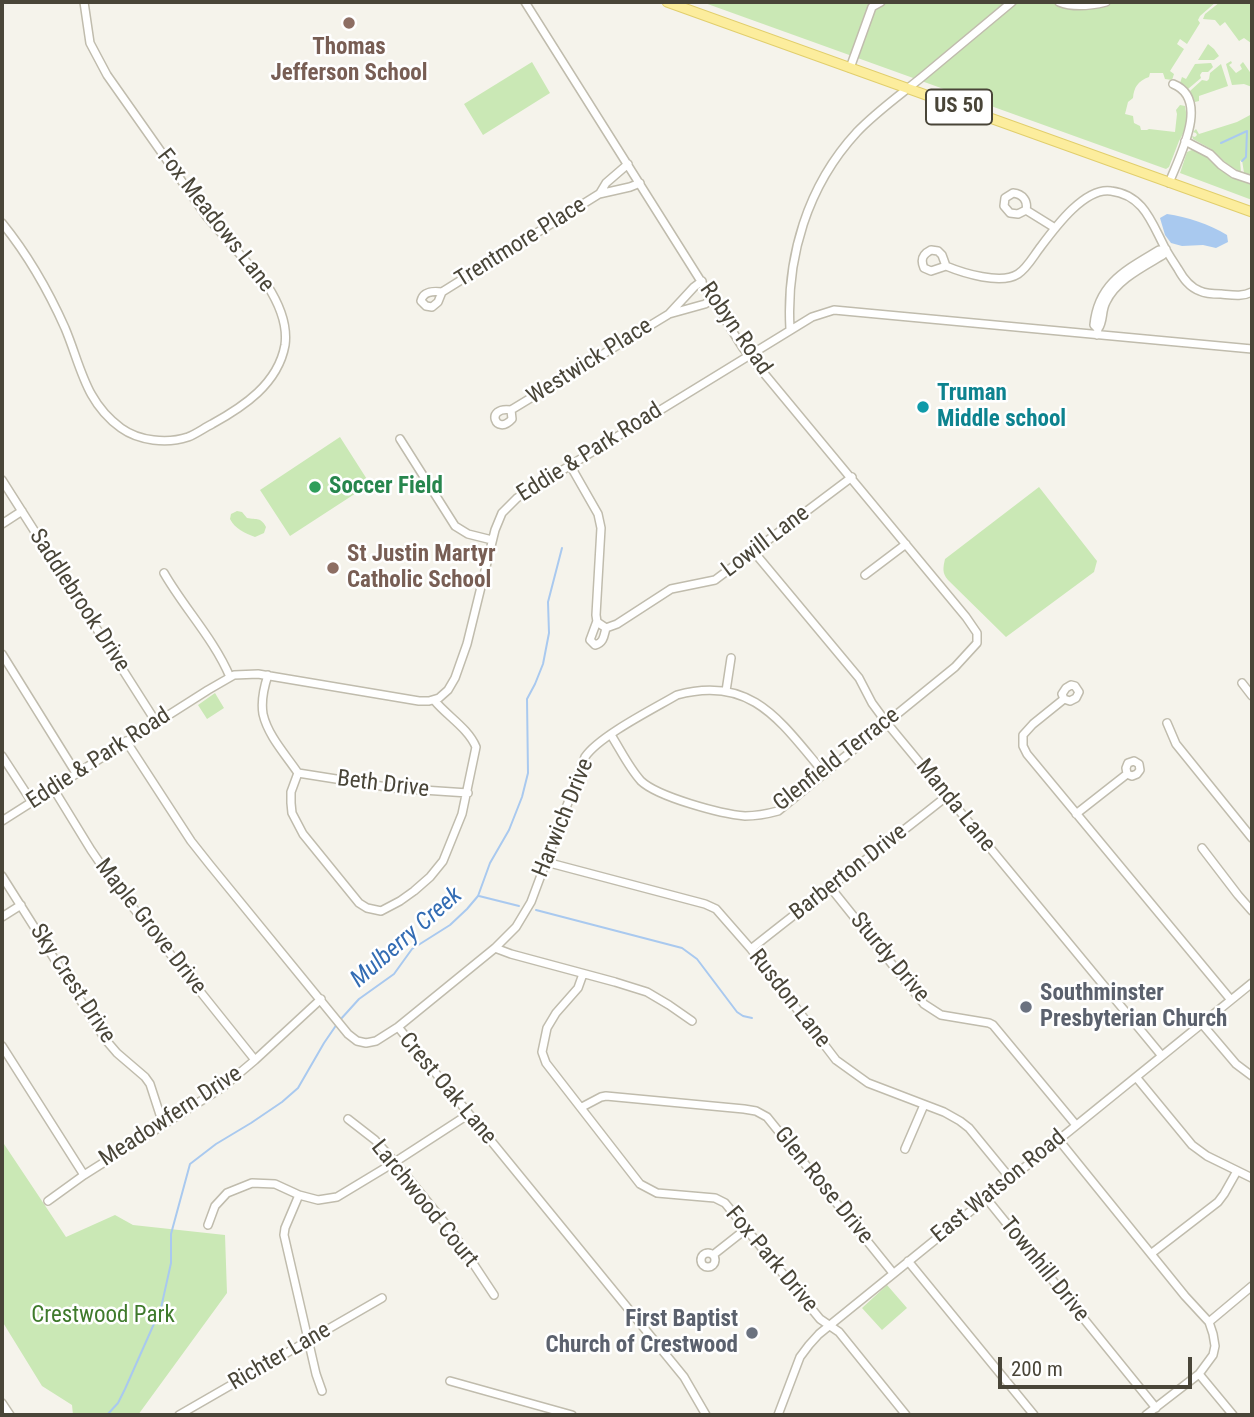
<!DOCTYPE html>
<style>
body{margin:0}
#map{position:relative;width:1254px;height:1417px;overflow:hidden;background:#f5f3eb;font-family:"Roboto Condensed",sans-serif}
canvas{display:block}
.frame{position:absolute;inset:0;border:4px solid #494538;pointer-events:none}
.scale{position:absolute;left:998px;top:1357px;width:194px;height:32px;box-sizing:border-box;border:4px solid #494538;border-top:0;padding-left:9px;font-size:21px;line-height:24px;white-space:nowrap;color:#494538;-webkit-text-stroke:5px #fff;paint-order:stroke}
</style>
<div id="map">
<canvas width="1254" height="1417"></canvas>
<div class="frame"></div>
<div class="scale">200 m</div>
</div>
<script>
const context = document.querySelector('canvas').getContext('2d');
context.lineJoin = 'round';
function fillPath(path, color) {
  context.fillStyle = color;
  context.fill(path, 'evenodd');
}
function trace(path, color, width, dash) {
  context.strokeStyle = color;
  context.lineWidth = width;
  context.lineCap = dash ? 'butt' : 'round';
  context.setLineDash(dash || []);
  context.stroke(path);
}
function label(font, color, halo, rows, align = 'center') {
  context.font = font + ' "Roboto Condensed",sans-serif';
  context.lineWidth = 5;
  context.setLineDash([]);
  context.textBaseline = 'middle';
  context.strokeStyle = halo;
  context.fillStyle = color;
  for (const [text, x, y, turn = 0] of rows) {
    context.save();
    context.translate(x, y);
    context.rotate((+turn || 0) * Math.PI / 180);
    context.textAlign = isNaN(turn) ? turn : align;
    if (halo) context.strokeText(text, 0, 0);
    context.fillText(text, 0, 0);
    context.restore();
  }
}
const green = new Path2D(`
 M702,2h514l-16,14 -2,4 2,3 -13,21 -7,-5 -3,5 7,5 -14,22 4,3 -2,6 -7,-1 -2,-6h-13l-1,4c-11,4 -15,10 -16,21l-5,4 -3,12 8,2 1,7 6,3 1,4h6l2,-1 26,3 2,-18 -1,-4 4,-5 5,1 2,12 -2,12 -6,11 -10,26 -3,2z
 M1220,2h32l-1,41 -7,-5 -5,3 -14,-19 -5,4 -5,-6 -12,-1 2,-5z
 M1208,44l6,5 5,7 -5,4h-16z
 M1231,61l1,2 -3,2 7,8 6,-4 -2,-4 3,-3 9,13v12l-8,-3 -12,1 -6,-21z
 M532,62l18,31 -67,42 -19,-31z
 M1211,63l2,4 -5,5h-6l-2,3 1,3 -13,11 -8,-6 2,-6 4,2 9,-15z
 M1221,64l7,22 -29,10v5l-4,1 -5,-11 12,-11 5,1 2,-2 1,-6z
 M1252,114l-1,20 1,43 -8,-4 -2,-13 -2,1 1,11 -12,-6 -18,-17 -18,-10 -1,-3 3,1 2,-2 -1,-2 -3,-1 3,-3 3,5 38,-12z
 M1194,149l15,8 11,12 10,7 22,8v16l-72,-27 7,-21z
 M340,437l30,47 -80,52 -30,-46z
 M1039,487l58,74 -3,11 -88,65 -58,-57c-6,-7 -5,-12 -3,-21z
 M237,511l5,1 5,6c10,2 14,-1 19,9l-2,6 -9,4c-10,-4 -20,-8 -25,-18l1,-5z
 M215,693l9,15 -17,11 -9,-14z
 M2,1141l64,96 49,-22 18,10 92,10 2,58 -89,122h-65l-1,-10 -30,-19 -40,-65z
 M887,1285l20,23 -25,22 -20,-22z`);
const water = new Path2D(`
 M1167,214c20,3 42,10 60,21l1,7 -12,6 -13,-3 -21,1 -11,-3 -6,-8 -5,-17z`);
const stream = new Path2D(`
 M1221,143l26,-12 -1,26 -4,4
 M479,896l40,10
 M536,910l146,38 15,11 40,53 6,4 9,2
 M340,1020l19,-21 35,-25 18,-25 38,-24 17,-16 11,-13 12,-33 19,-33 13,-33 6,-24 -1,-74 8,-15 8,-20 6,-31 -1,-31 14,-54
 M107,1415l11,-12 7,-14 36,-81 10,-45v-29l19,-70 26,-20 35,-21 31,-21 16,-14 26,-45 13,-19`);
const minor = new Path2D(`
 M525,2l218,346 223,269 11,16v10l-22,24 -177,144c-11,3 -22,5 -33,5 -24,-2 -87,-19 -104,-35 -12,-13 -21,-32 -30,-46
 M1059,2c15,6 31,4 47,0
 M850,68l22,-61 9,-5
 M1185,141l25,13 11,11 13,9 18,6
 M1169,183c10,-26 42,-84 4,-99
 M600,193l6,-10 22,-19
 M1026,210l-8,4 -8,-1 -6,-7 1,-8 8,-5c10,1 15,8 13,17l29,18
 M2,223c26,32 46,67 63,105 16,38 20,74 56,100 18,13 46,16 67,9 8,-3 16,-9 24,-13 31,-17 66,-40 73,-79 3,-22 -7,-43 -18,-60l-60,-68 -100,-142 -17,-32 -6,-41
 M946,266l-4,-11 -4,-4 -7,-1c-8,4 -11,9 -7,18l7,3 15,-5c17,7 55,19 72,8 9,-6 15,-17 21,-25 15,-20 45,-62 72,-58 32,4 40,30 53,55 4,8 9,15 14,23 5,9 11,18 22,22 6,3 14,3 21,3 11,1 21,3 31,-2
 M442,292l-4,10 -6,5 -6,-1 -5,-5c2,-10 12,-10 21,-9l157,-98 31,-7 10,-4
 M669,314l36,-10 8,-5
 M790,329c-4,-71 17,-143 67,-197 19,-20 43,-37 65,-55 30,-25 60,-50 90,-75
 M1098,329c6,-8 3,-18 8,-27 10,-22 37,-35 57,-47v-4
 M1097,335l1,-6 -4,-4c4,-42 32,-55 65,-75l4,1 3,-2
 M511,410l1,9c-16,18 -28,-13 -1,-9l158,-96 25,-27 8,-6
 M400,439l55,87 13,8 24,6
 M570,465l28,49 3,14 -5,87 1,7 9,6 11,-4 54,-35 44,-9 137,-103
 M2,480l154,242
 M2,524l20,-13
 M754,552l105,126 13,25 14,19 276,334
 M164,573c20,35 50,66 66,104
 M865,575l41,-31
 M597,621l-7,19 5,5c9,-2 9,-10 11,-17
 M2,654l74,119
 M268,675c-4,12 -7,27 -5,39 5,22 23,41 35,59l-7,19v11l1,10 11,21 56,69 8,5 14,3 19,-10 14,-10 16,-14 13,-16 19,-47 14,-67c-8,-19 -29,-31 -42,-47
 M1242,683l10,13
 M726,691l5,-33
 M1064,699l-2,-5 4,-6 5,-3 4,1 4,6 -3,6 -6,3 -6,-2 -31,25 -10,11v11l4,8 204,246
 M1167,723l9,21 76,94
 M126,741l65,100 19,24 138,169 9,7 9,2 10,-2 22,-14 97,-79 21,-21 15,-25 54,-145c14,-21 70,-49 92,-62 76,-21 105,29 148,79
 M2,756l30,46
 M298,773l95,15 75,5
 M53,788l38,62 24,35 140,175
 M1076,814l51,-40 5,2 5,-2 3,-4 -1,-6 -5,-3 -6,2 -2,5 1,6
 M2,821l206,-131 26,-15 24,-1 161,27h10l10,-3 9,-8 7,-12 12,-34 28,-114 7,-17 15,-15 295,-181 22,-7 418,39
 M1202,848l36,47 14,16
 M546,862l159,42 11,5 35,40 85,111 32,23 76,29 16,9 9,7 41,50
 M2,876l103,163 12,14 28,24 5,7 13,40
 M830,887l94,117 17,11 48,8 4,2 83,100
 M2,917l19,-12
 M495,948l16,6 104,28 32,10 22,13 23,16
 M751,949c65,-52 131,-101 196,-153
 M583,974l-5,14 -22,25 -9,15 -5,24 4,11 94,121 17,9 58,5 10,5 95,116 19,13 67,83
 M1202,1024l34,40 16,12
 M398,1027l286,350 22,38
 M2,1046l82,129
 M1136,1077l56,68 15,11 45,22
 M582,1107l19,-10 5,-1 138,13 12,2 11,6 126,156
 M348,1119l27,21 20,22 58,71 41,62
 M1058,1139l127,157 24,26 4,12 2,12 -2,9 -14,19 -53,41
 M905,1149l19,-44
 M299,1195l-14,33 -1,7 32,139 6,17
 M986,1198l170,210
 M48,1201l36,-26 139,-88 32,-27 66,-61
 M208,1225l7,-19 12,-13 25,-10 23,1 24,11 19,5 19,-3 58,-35 74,-48
 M701 1260a7 7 0 1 1 14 0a7 7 0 1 1-14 0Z
 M1152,1253l66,-51 6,-8 13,-23
 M713,1255l33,-26
 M908,1261l126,154
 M1209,1322l43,-36
 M1199,1374l34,41
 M450,1381l122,34
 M2,1403l8,12
 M179,1415l203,-117
 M778,1415l22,-58 9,-12 10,-11 433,-351`);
const major = new Path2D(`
 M667,2l585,210`);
const markers = [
 [349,23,7,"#8d6e63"],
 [923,407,7,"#0f9aa8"],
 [315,487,7,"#2e9e5b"],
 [333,568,7,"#8d6e63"],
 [1026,1007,7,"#6b7280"],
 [752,1333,7,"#6b7280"]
];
const shields = [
 [959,107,66]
];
const shieldNames = [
 ["US 50",959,107]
];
const educationNames = [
 ["Thomas",349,48],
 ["Jefferson School",349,74],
 ["St Justin Martyr",347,555,"left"],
 ["Catholic School",347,581,"left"]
];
const streetNames = [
 ["Fox Meadows Lane",215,221,52],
 ["Trentmore Place",521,243,-32],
 ["Robyn Road",735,329,55],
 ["Westwick Place",590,362,-32],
 ["Eddie & Park Road",590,453,-32],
 ["Lowill Lane",766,542,-37],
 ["Saddlebrook Drive",79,601,57],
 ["Eddie & Park Road",99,759,-33],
 ["Glenfield Terrace",837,760,-38],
 ["Beth Drive",383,785,7],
 ["Manda Lane",955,806,51],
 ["Harwich Drive",564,818,-68],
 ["Barberton Drive",849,873,-38],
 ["Maple Grove Drive",150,927,52],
 ["Sturdy Drive",889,958,50],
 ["Sky Crest Drive",72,984,57],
 ["Rusdon Lane",789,999,52],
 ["Crest Oak Lane",447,1089,50],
 ["Meadowfern Drive",171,1117,-33],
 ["Glen Rose Drive",823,1186,51],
 ["East Watson Road",999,1187,-39],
 ["Larchwood Court",424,1204,51],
 ["Fox Park Drive",771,1260,50],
 ["Townhill Drive",1044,1270,51],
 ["Richter Lane",280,1357,-30]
];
const cultureNames = [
 ["Truman",937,394],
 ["Middle school",937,420]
];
const leisureNames = [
 ["Soccer Field",329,487]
];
const worshipNames = [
 ["Southminster",1040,994],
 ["Presbyterian Church",1040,1020],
 ["First Baptist",738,1320,"right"],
 ["Church of Crestwood",738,1346,"right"]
];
const parkNames = [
 ["Crestwood Park",103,1316]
];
const waterNames = [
 ["Mulberry Creek",407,938,-41]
];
fillPath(green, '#cae8b5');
fillPath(water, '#a9c9ef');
trace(stream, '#a9c9ef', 2);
trace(minor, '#c0bcad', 10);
trace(major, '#e1ce6c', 11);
trace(minor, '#fff', 7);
trace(major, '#fced9d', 9);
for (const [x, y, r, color] of markers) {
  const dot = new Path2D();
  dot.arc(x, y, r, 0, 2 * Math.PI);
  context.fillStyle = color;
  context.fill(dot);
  trace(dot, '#fff', 2.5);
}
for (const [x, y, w] of shields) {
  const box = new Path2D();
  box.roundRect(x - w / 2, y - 17.5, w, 35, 5);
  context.fillStyle = '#fff';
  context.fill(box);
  trace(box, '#494538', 2);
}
label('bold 21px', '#494538', null, shieldNames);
label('bold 23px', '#785e54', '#fff', educationNames);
label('23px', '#494538', '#fff', streetNames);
label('bold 23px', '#0d838f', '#fff', cultureNames, 'left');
label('bold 23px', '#27864d', '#fff', leisureNames, 'left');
label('bold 23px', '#5b616d', '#fff', worshipNames, 'left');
label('23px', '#3f7a2c', '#fff', parkNames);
label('italic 24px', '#336cb3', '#fff', waterNames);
</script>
